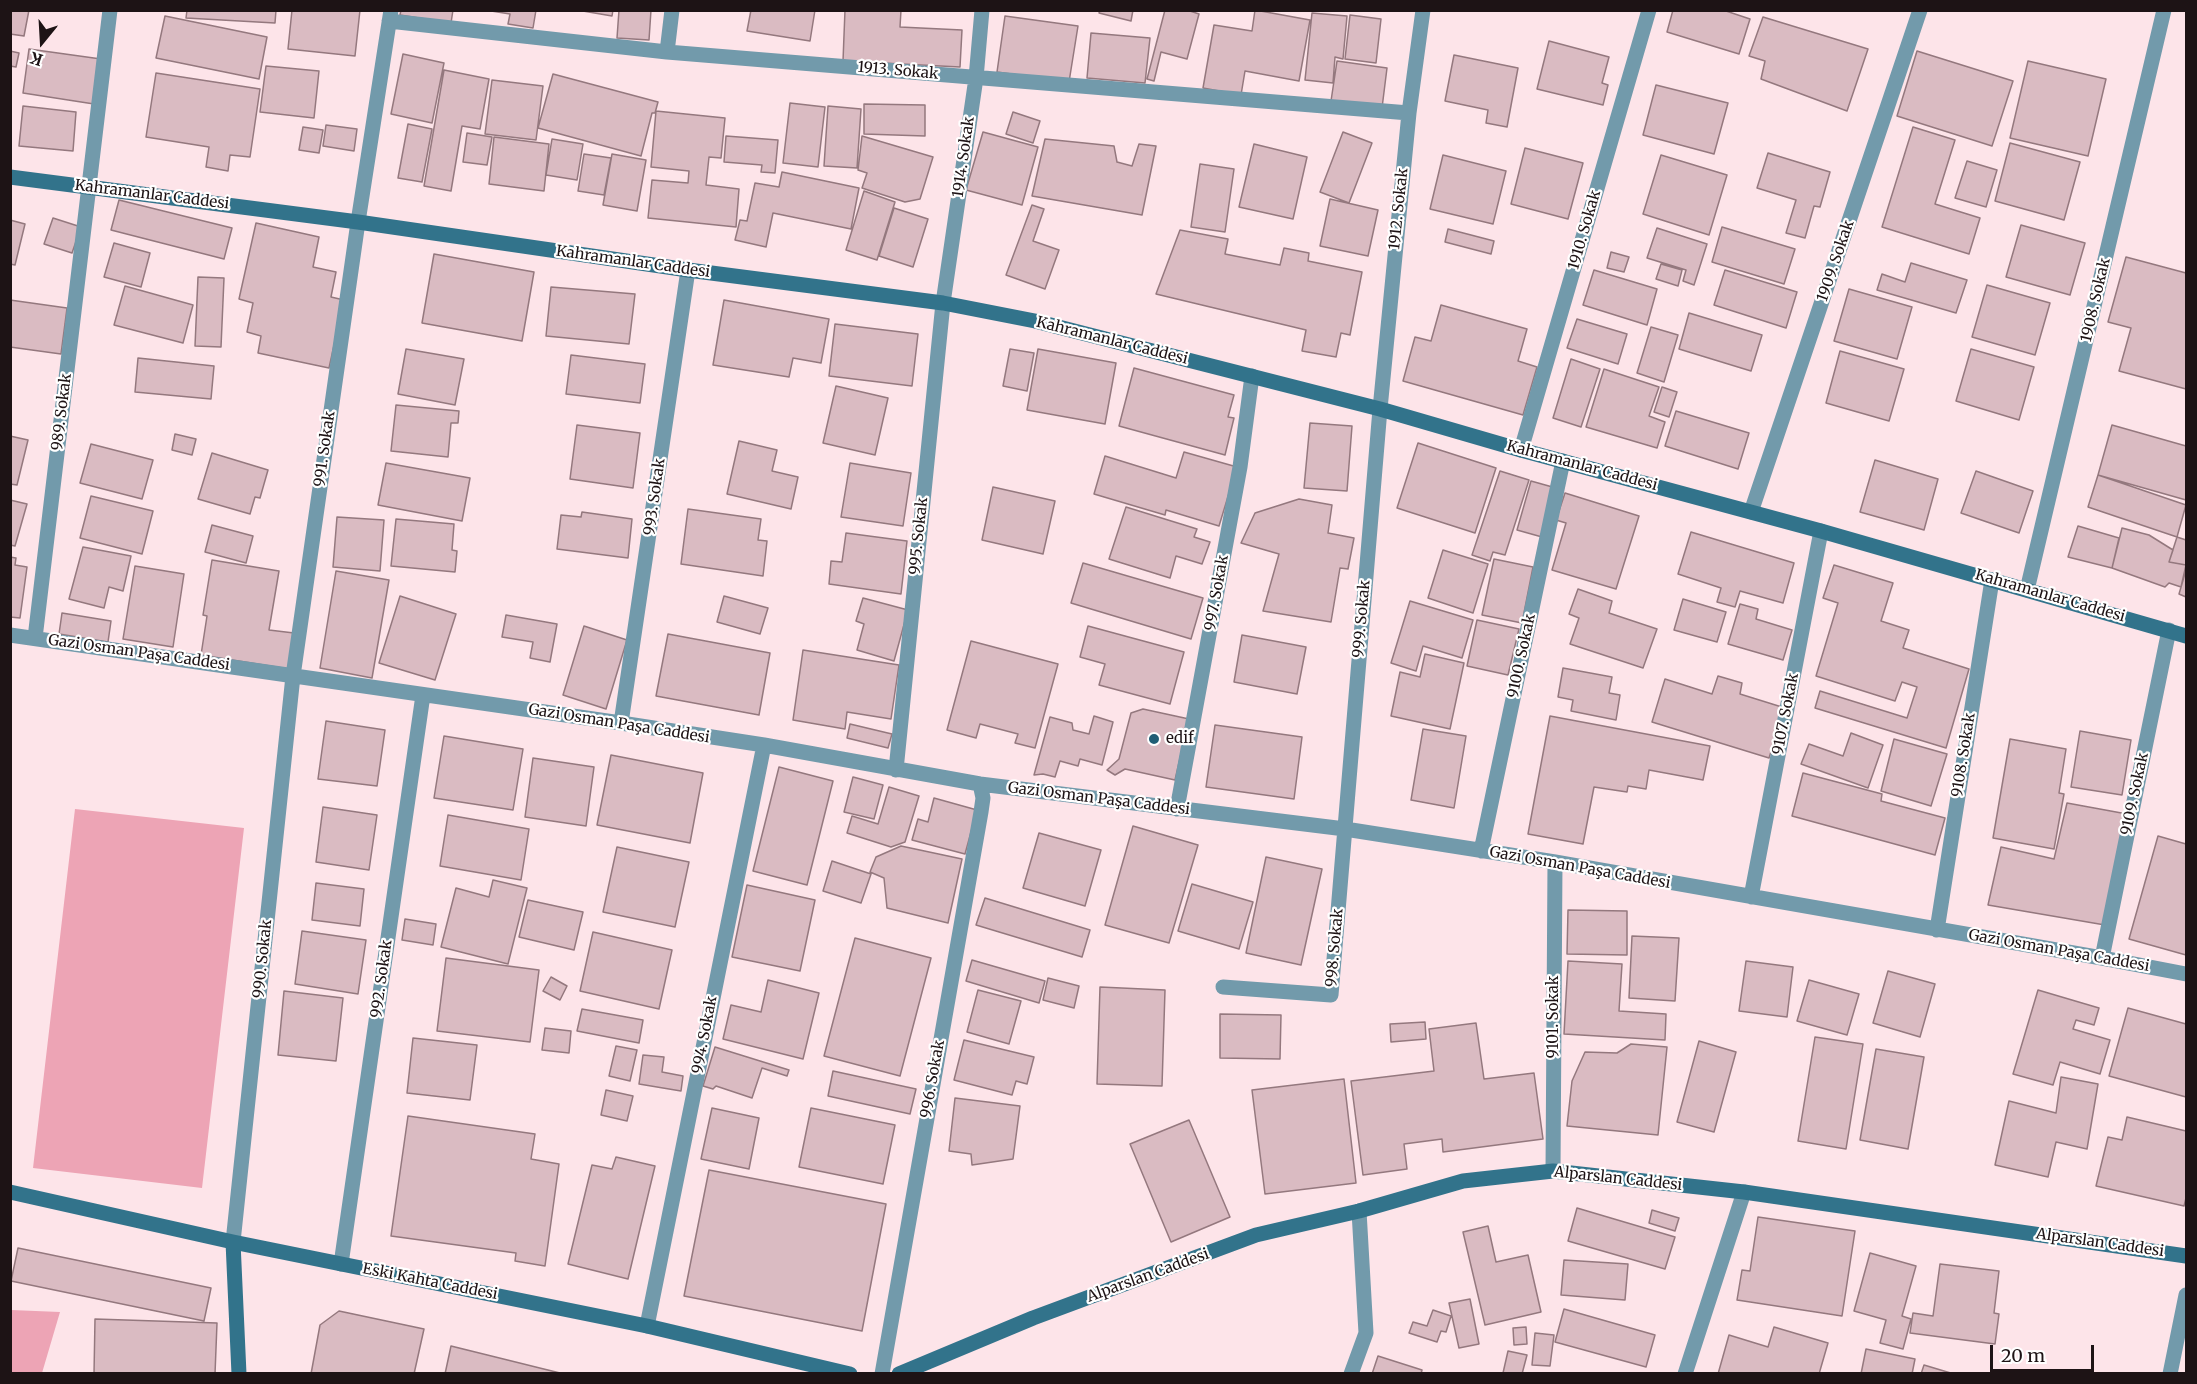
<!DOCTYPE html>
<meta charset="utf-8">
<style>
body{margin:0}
#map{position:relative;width:2197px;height:1384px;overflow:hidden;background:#fde4e9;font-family:Merriweather,serif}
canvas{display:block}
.frame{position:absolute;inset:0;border:12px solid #1d1315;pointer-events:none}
.north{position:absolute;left:12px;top:12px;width:60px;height:60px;-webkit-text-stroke:4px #fff;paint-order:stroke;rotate:198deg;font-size:16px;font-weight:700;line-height:24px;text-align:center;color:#1d1315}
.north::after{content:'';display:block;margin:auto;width:21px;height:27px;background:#1d1315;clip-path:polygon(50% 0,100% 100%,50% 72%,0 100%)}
.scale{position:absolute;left:1990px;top:1345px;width:104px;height:27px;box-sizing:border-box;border:3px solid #1d1315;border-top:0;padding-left:8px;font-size:18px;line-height:21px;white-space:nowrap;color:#1d1315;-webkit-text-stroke:4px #fff;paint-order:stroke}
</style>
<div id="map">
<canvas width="2197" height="1384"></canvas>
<div class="frame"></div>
<div class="north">K</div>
<div class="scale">20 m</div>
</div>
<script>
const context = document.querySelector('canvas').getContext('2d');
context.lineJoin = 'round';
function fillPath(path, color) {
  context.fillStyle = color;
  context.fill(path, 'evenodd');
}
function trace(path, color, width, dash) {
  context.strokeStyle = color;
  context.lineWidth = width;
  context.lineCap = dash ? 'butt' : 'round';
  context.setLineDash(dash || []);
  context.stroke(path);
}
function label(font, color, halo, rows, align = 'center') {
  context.font = font + ' Merriweather,serif';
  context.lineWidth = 4.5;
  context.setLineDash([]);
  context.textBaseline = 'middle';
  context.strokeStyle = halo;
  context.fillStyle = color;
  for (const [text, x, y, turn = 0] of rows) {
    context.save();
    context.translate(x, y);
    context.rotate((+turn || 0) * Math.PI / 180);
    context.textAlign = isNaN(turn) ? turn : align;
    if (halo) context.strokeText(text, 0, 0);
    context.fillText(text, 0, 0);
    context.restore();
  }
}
const green = new Path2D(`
 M75,809l169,19 -42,360 -169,-20z
 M11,1310l49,2 -18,61h-31z`);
const building = new Path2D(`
 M10,10h19l-5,26 -14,-2z
 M187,10h89l-1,13 -89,-5z
 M292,10h68l-5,46 -67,-7z
 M401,10h52l-2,13 -51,-8z
 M485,10h51l-3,18 -25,-4 2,-10z
 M577,10h36l-1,6z
 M619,10h32l-2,30 -32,-2z
 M751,10h64l-5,31 -63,-10z
 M845,10h56l-1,17 62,3 -2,37 -117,-6z
 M1100,10h33l-2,11 -32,-8z
 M1165,10h22l12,4 -12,45 -26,-7 -7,29 -7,-2z
 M1255,10l55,10 -11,61 -54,-10 -4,24 -38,-7 11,-63 38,6z
 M1673,10h50l27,9 -11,35 -72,-22z
 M1312,13l35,3 -4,43 -8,-2 -2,26 -28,-3z
 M1350,15l31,4 -5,44 -31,-4z
 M165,16l102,21 -8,42 -103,-21z
 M1005,16l73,10 -9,56 -72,-10z
 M1763,17l105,32 -21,62 -86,-32 4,-18 -16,-5z
 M1091,33l59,5 -5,45 -58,-5z
 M1549,41l60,16 -7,26 6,2 -5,20 -66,-16z
 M29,49l72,10 -7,45 -71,-11z
 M10,51l9,2 -3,14 -6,-1z
 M1917,51l96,30 -21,65 -95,-30z
 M403,54l41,9 -12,60 -41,-9z
 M1454,55l64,13 -11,59 -21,-4 2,-13 -43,-9z
 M1337,61l50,7 -5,40 -51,-7z
 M2028,61l78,18 -18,77 -78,-18z
 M266,66l53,5 -5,47 -54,-6z
 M444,70l45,9 -9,50 -18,-3 -11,65 -27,-5z
 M156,73l104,16 -10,68 -20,-2 -2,16 -22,-4 3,-20 -63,-10z
 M553,74l105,28 -3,11h-3l-11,43 -103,-28z
 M492,80l51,6 -7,54 -51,-6z
 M1656,85l72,18 -14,51 -71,-19z
 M790,103l35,4 -7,60 -35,-4z
 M864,104l61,1v31l-61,-2z
 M23,106l53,6 -3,39 -54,-5z
 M828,106l33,3 -4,59 -33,-2z
 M656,111l69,7 -4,40 -12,-1 -3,28 33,4 -3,38 -88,-9 4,-38 36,3 1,-12 -38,-4z
 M1013,112l27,9 -7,22 -27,-9z
 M408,124l24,5 -10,53 -24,-4z
 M326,125l31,4 -3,22 -31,-5z
 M303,127l20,3 -4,23 -20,-3z
 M1913,127l42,13 -20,64 45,14 -11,36 -87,-27z
 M983,132l55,15 -16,58 -56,-15z
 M1343,132l29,11 -23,60 -29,-11z
 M467,133l25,4 -5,28 -24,-3z
 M726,136l52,4 -3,33 -14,-1 1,-7 -38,-3z
 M862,136l71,21 -13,42 -15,3 -43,-14 5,-15 -9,-3z
 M494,137l55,7 -5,47 -55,-7z
 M552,139l31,5 -6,36 -31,-5z
 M1045,139l69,7 3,16 15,4 7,-22 17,2 -14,69 -110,-19z
 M2010,143l70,19 -16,58 -69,-19z
 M1254,144l53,13 -14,62 -54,-12z
 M1525,148l58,15 -15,56 -57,-15z
 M1768,153l62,19 -10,35 -6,-1 -9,32 -19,-5 10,-33 -39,-12z
 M584,154l27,4 -7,37 -26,-4z
 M612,154l34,6 -9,51 -34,-6z
 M1443,155l63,16 -13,53 -63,-15z
 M1661,155l66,20 -18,60 -66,-21z
 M1967,161l30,9 -11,37 -31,-9z
 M1200,164l34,5 -9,63 -34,-5z
 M782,172l77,16 -8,41 -78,-16 -7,34 -31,-7 5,-20 7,1 8,-38 24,4z
 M864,191l31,11 -18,58 -31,-10z
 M1330,199l48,11 -10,46 -48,-10z
 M119,200l113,28 -8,31 -113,-29z
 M1032,205l12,4 -11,32 26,9 -14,39 -39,-14z
 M894,208l34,11 -15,48 -34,-11z
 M53,218l28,9 -9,26 -28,-9z
 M10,220l15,4 -10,41 -5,-1z
 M256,223l63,14 -6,30 23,5 -5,25 13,3 -15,68 -71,-15 3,-17 -14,-4 6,-29 -14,-4z
 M2021,225l64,18 -15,52 -64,-18z
 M1722,227l73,22 -11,35 -72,-22z
 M1657,228l50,16 -13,41 -11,-4 3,-11 -39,-12z
 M1448,229l46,12 -3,13 -46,-12z
 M1180,230l48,9 -3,15 55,11 4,-17 25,5 -1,8 54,11 -12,63 -9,-2 -5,24 -34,-6 4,-21 -150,-36z
 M114,243l36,10 -9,34 -37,-10z
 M1611,252l18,5 -5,15 -17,-4z
 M434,254l100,18 -12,69 -100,-18z
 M2126,257l60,16v116l-67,-18 12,-43 -23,-6z
 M1911,263l56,17 -11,33 -79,-23 5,-16 23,8z
 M1661,264l21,6 -4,16 -22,-7z
 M1594,270l63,19 -10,36 -64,-20z
 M1725,270l72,22 -11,36 -72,-23z
 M198,277l26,1 -3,69 -26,-1z
 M1987,285l63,18 -15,52 -63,-18z
 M125,286l68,19 -10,38 -69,-18z
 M551,287l84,7 -6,50 -83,-8z
 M1849,289l63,18 -15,52 -63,-18z
 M10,300l57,8 -6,46 -51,-7z
 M724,300l105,19 -8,44 -28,-5 -4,19 -76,-12z
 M1441,305l86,24 -9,32 19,6 -14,48 -120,-34 12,-44 16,4z
 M1689,313l73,22 -11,36 -72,-22z
 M1577,319l50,15 -9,30 -51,-16z
 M835,324l83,10 -6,52 -83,-10z
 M1651,327l27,8 -14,47 -27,-9z
 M406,349l58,10 -9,46 -57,-11z
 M1010,349l24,4 -7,38 -24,-5z
 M1038,349l78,14 -11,61 -78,-14z
 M1971,349l63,18 -15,53 -63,-19z
 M1840,351l64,18 -15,52 -63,-18z
 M571,355l74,9 -5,39 -74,-9z
 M138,358l76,8 -3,33 -76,-7z
 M1571,359l29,10 -19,58 -28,-9z
 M1134,368l100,27 -6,22 6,1 -9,37 -106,-29z
 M1604,369l55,18 -10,29 16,6 -8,26 -71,-21z
 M836,386l52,12 -13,57 -52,-12z
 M1662,387l15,5 -8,25 -15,-5z
 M396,405l63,6 -1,12h-7l-3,34 -57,-6z
 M1676,411l73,22 -11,36 -73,-23z
 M1310,423l42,3 -5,65 -43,-3z
 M577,425l63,8 -7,55 -63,-9z
 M2112,425l74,21v54l-88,-25z
 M175,434l21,5 -4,16 -20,-5z
 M10,436l18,4 -11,45 -7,-1z
 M739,441l38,9 -5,21 26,6 -7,32 -64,-15z
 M1418,443l78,25 -21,65 -78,-25z
 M91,444l62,16 -11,39 -62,-16z
 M1184,452l53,15 -18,59 -53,-16 -1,5 -71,-21 11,-38 71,22z
 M212,453l56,17 -8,28 -5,-1 -5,17 -52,-15z
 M1875,460l63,19 -14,51 -64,-18z
 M386,463l84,15 -8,43 -84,-16z
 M850,463l61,10 -8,53 -62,-9z
 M1500,471l29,9 -24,75 -12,-3 -3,9 -18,-6z
 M1976,471l57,20 -14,42 -58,-20z
 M2098,475l88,30 -9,32 -89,-30z
 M1531,481l25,7 -14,49 -25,-7z
 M993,487l62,14 -12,53 -61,-14z
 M1565,493l74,23 -23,73 -64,-19 14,-47 -10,-3z
 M91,496l62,15 -11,43 -62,-16z
 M1299,499l33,6 -4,28 26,5 -6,31 -8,-1 -9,54 -68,-11 16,-57 -38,-11 14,-30z
 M10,500l17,4 -12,42 -5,-1z
 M1126,507l71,22 -3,8 16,5 -8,22 -26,-8 -6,22 -61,-19z
 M688,509l73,10 -3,21 9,1 -4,35 -82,-12z
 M582,512l50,7 -4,39 -71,-9 4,-34 20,2z
 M337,517l47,3 -4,51 -47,-4z
 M396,519l58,5 -2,26 5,1 -2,21 -64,-6z
 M212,525l41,11 -7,27 -41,-11z
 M2078,526l41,12 -7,30 -44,-11z
 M2122,528l27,7 24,15 -4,12 17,3 -5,22 -12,-4 -4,4 -53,-19z
 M1691,532l103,31 -11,40 -43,-12 -5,16 -18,-5 4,-14 -43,-14z
 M846,533l61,8 -6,53 -72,-10 2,-23 11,1z
 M2177,537l9,3v25l-17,-3z
 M83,547l48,9 -8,35 -14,-4 -5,21 -35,-9z
 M1443,550l45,14 -15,49 -45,-15z
 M10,557l6,1 -1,7 12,2 -7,51 -10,-1z
 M1494,559l39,8 -11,56 -40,-8z
 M212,560l67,11 -10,59 25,3 -5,36 -88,-14 6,-39 -4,-1z
 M1083,563l120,35 -12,41 -120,-36z
 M1834,565l59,18 -12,38 28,9 -6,18 66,21 -23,79 -131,-40 5,-17 87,27 10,-31 -15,-5 -7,19 -79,-25 22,-73 -15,-5z
 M135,566l49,8 -11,73 -50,-8z
 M2186,570v27l-7,-3z
 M336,571l53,9 -17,98 -52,-10z
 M1578,589l34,12 -3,12 48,16 -14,39 -73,-24 9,-26 -10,-4z
 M400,596l56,18 -21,66 -56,-17z
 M724,596l44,12 -8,26 -43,-12z
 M863,598l45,12 -14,51 -37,-11 7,-26 -8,-3z
 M1683,599l43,13 -9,30 -43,-12z
 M1410,601l63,19 -11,38 -39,-12 -7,25 -25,-8z
 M1740,604l18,5 -2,10 36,11 -9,30 -55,-16z
 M62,613l49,8 -3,21 -49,-8z
 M506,615l51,9 -7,38 -20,-4 3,-16 -31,-5z
 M1477,620l42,9 -11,46 -41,-9z
 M584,626l43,14 -21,69 -43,-14z
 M1088,626l96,26 -14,52 -71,-19 6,-21 -25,-7z
 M668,634l102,19 -11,62 -103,-19z
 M1242,635l64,12 -9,47 -63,-12z
 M971,641l87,23 -23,84 -20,-5 3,-9 -38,-10 -4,14 -29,-8z
 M803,650l96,15 -8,54 -44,-7 -2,17 -52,-9z
 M1425,654l39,9 -14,66 -59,-13 9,-44 20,5z
 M1563,668l49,9 -3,16 11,2 -4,25 -45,-9 2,-11 -15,-3z
 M1718,676l24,7 -2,11 45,14 -16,50 -117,-36 13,-43 47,15z
 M1143,709l46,10 -14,61 -50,-11 -10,6 -8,-5 12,-11 12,-46z
 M1094,716l19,6 -11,43 -22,-6 -2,7 -18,-5 -5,16 -12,-3 -9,1 16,-58 22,6 1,7 16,4z
 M1550,716l160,30 -7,34 -54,-10 -3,19 -18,-3 -1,6 -33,-5 -11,57 -55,-10z
 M326,721l59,9 -8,56 -59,-7z
 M850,724l42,10 -4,14 -41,-10z
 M1215,725l87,12 -8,62 -88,-12z
 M1423,729l43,7 -12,72 -43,-8z
 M2080,731l51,9 -9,55 -51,-8z
 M1851,733l32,12 -15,43 -67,-24 8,-20 34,12z
 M444,736l79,13 -10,61 -79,-12z
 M1894,739l53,15 -16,52 -50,-15z
 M2010,739l56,10 -7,44 5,1 -10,55 -61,-11z
 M611,755l92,18 -13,70 -93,-18z
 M533,758l61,9 -8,59 -61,-9z
 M779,767l54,14 -26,104 -54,-14z
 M1803,773l79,21 -1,7 64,17 -10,37 -143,-39z
 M853,777l30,8 -9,34 -30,-7z
 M889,787l30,9 -14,46 -14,5 -44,-14 5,-17 26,8z
 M934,798l43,12 -12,44 -53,-14 6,-21 10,3z
 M2067,803l60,11 -22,111 -117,-20 13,-58 53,12z
 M323,807l54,8 -8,55 -53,-8z
 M448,815l81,14 -8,51 -81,-14z
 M1133,826l65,19 -29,98 -64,-18z
 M1039,833l62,17 -16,56 -62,-18z
 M2158,836l28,8v111l-57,-16z
 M901,846l61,13 -14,64 -61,-15 -3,-30 -14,-6 6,-15z
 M617,847l72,15 -14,65 -72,-15z
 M1266,857l56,12 -21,96 -55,-12z
 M832,861l39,13 -10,29 -38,-12z
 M493,880l34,8 -19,76 -67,-17 15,-59 33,9z
 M316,883l48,6 -4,37 -48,-6z
 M1192,884l61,18 -14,47 -61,-18z
 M747,885l68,15 -15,71 -68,-14z
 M985,898l105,32 -8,27 -106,-32z
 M528,900l55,12 -9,38 -55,-13z
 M1568,910l59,1v44l-60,-1z
 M405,919l31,5 -3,21 -31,-5z
 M302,931l64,9 -8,54 -63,-10z
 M593,932l79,18 -13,59 -79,-18z
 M1632,936l47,2 -4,63 -46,-3z
 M855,938l76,20 -31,118 -76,-20z
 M446,958l93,12 -9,72 -93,-11z
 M972,960l73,21 -6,22 -73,-22z
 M1568,961l54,3 -3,47 47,3 -1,26 -101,-6z
 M1746,961l47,6 -6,50 -48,-6z
 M1888,971l47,13 -15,53 -47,-14z
 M551,977l16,9 -7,14 -17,-9z
 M1048,978l31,8 -5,22 -31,-8z
 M768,980l51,13 -16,66 -80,-20 8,-34 30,7z
 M1809,980l50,14 -12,41 -50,-14z
 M1100,987l65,3 -3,96 -65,-2z
 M978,990l43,11 -12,43 -42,-12z
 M2038,990l61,18 -5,17 -18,-5 -3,9 37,11 -10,34 -40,-12 -7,23 -40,-11z
 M284,991l59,7 -7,63 -58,-6z
 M2128,1008l58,16v73l-77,-21z
 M582,1009l61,11 -4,23 -62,-12z
 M1220,1014l61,1 -1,44 -60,-1z
 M1425,1022l1,17 -35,3 -1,-18z
 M1476,1023l8,56 50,-6 9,66 -100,13 -1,-13 -38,5 3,25 -44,6 -12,-94 83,-10 -5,-42z
 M545,1028l26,3 -2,22 -27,-3z
 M1815,1037l48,7 -17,105 -48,-8z
 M413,1038l64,7 -7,55 -63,-7z
 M964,1040l70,17 -7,27 -11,-3 -4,14 -58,-15z
 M1699,1041l37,11 -22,80 -37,-10z
 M1631,1044l36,3 -9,88 -91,-9 5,-45 13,-29 32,1z
 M616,1046l21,4 -7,31 -21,-5z
 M715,1047l74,23 -2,6 -25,-8 -10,30 -36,-12 -3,3 -10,-3z
 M1876,1049l48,8 -16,92 -48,-9z
 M643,1055l21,2 -2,15 21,4 -2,15 -42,-7z
 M833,1071l83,18 -6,25 -82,-18z
 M2061,1077l37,7 -11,65 -31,-7 -8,35 -53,-12 14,-64 47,12z
 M1344,1079l12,104 -91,11 -13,-104z
 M606,1090l27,6 -6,25 -26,-6z
 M955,1098l65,8 -7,53 -41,6 -1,-11 -22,-3z
 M712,1108l47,10 -10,51 -48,-10z
 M811,1108l84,17 -12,59 -84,-17z
 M408,1116l127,18 -4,25 28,5 -14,102 -30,-5 1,-8 -125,-17z
 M2127,1117l59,14v67l-2,8 -88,-20 12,-49 14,3z
 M1189,1120l41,97 -59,25 -41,-98z
 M616,1157l39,9 -27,113 -60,-15 24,-99 20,4z
 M709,1170l177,34 -24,127 -178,-35z
 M1577,1208l98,29 -10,32 -97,-28z
 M1652,1210l27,8 -4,13 -26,-8z
 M1758,1217l97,14 -13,85 -105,-16 5,-30 8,1z
 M1488,1226l8,36 32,-7 13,57 -56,13 -22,-93z
 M18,1248l193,40 -7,33 -193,-40z
 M1870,1253l46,13 -14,50 9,3 -8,30 -23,-6 6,-23 -32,-9z
 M1564,1260l64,4 -3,36 -64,-5z
 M1940,1264l59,7 -5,42 5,1 -4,30 -85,-11 3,-20 20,3z
 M1470,1299l9,45 -20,4 -10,-45z
 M1564,1309l91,26 -9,32 -91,-25z
 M1433,1310l18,6 -5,16 -5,-1 -4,11 -28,-9 4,-11 14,4z
 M339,1311l85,18 -10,45h-103l9,-49z
 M95,1319l122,4 -2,51h-121z
 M1526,1327l1,17 -13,1 -1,-17z
 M1774,1327l54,16 -9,31h-101l11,-39 39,12z
 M1535,1333l19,2 -4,31 -18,-1z
 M451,1346l113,28h-119z
 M1866,1349l49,10 -3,15h-51z
 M1508,1351l19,4 -5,19 -19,-1z
 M1378,1356l44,14 -1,4h-49z
 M1924,1365l30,9h-33z`);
const street = new Path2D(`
 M389,21l278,31 742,61
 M667,52l5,-42
 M1521,450l128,-440
 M1751,512l169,-502
 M2027,590l137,-580
 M10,635l611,88 143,22 216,39 365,45 210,33 547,96 84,16
 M35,638l75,-628
 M621,723l67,-453
 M896,770l47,-467 33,-225 6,-68
 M1177,809l63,-342 12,-91
 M1481,851l82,-390
 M1751,897l70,-366
 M1937,930l55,-350
 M2102,958l67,-328
 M1223,987l108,8 49,-586 29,-296 14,-103
 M1553,1171l2,-309
 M233,1242l60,-566 65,-454 33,-212
 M341,1264l82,-569
 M647,1326l117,-581
 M882,1374l99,-562 2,-14 -3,-14
 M1351,1374l15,-41 -7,-122
 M1685,1374l59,-182
 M2170,1374l16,-79`);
const secondary = new Path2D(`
 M10,177l348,45 330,48 255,33 92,18 345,88 141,41 300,81 365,105
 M10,1192l223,50 414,84 203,48
 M233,1242l6,132
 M899,1374l134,-56 223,-83 103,-24 104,-30 90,-10 191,21 442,64`);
const markers = [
 [1154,739,6,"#205e75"]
];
const streetNames = [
 ["1913. Sokak",898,71,5],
 ["1914. Sokak",964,157,-82],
 ["Kahramanlar Caddesi",152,195,7],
 ["1912. Sokak",1399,209,-84],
 ["1910. Sokak",1585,230,-74],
 ["1909. Sokak",1836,261,-71],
 ["Kahramanlar Caddesi",633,262,8],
 ["1908. Sokak",2096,300,-77],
 ["Kahramanlar Caddesi",1112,341,14],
 ["989. Sokak",62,412,-83],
 ["991. Sokak",325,449,-82],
 ["Kahramanlar Caddesi",1582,466,15],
 ["993. Sokak",655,497,-82],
 ["995. Sokak",919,536,-84],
 ["997. Sokak",1217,593,-80],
 ["Kahramanlar Caddesi",2050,596,16],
 ["999. Sokak",1362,619,-85],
 ["Gazi Osman Paşa Caddesi",139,653,8],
 ["9100. Sokak",1522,656,-78],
 ["9107. Sokak",1786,714,-79],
 ["Gazi Osman Paşa Caddesi",619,724,9],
 ["9108. Sokak",1964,755,-81],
 ["9109. Sokak",2135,794,-78],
 ["Gazi Osman Paşa Caddesi",1099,799,7],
 ["Gazi Osman Paşa Caddesi",1580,868,10],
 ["998. Sokak",1335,948,-85],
 ["Gazi Osman Paşa Caddesi",2059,951,10],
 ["990. Sokak",263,959,-84],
 ["992. Sokak",382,979,-82],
 ["9101. Sokak",1554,1017,-90],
 ["994. Sokak",705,1035,-79],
 ["996. Sokak",933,1079,-80],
 ["Alparslan Caddesi",1618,1179,6],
 ["Alparslan Caddesi",2100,1243,8],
 ["Alparslan Caddesi",1148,1276,-20],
 ["Eski Kahta Caddesi",430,1282,11]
];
const poiNames = [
 ["edif",1166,739]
];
fillPath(green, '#eda4b5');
fillPath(building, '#dabbc2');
trace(building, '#94787e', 1.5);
trace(street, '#729aab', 15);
trace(secondary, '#32738b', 15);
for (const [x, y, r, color] of markers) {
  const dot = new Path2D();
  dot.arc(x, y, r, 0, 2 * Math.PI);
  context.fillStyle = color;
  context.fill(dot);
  trace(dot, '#fff', 2);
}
label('15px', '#1d1315', '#fff', streetNames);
label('15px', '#1d1315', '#fff', poiNames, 'left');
</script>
